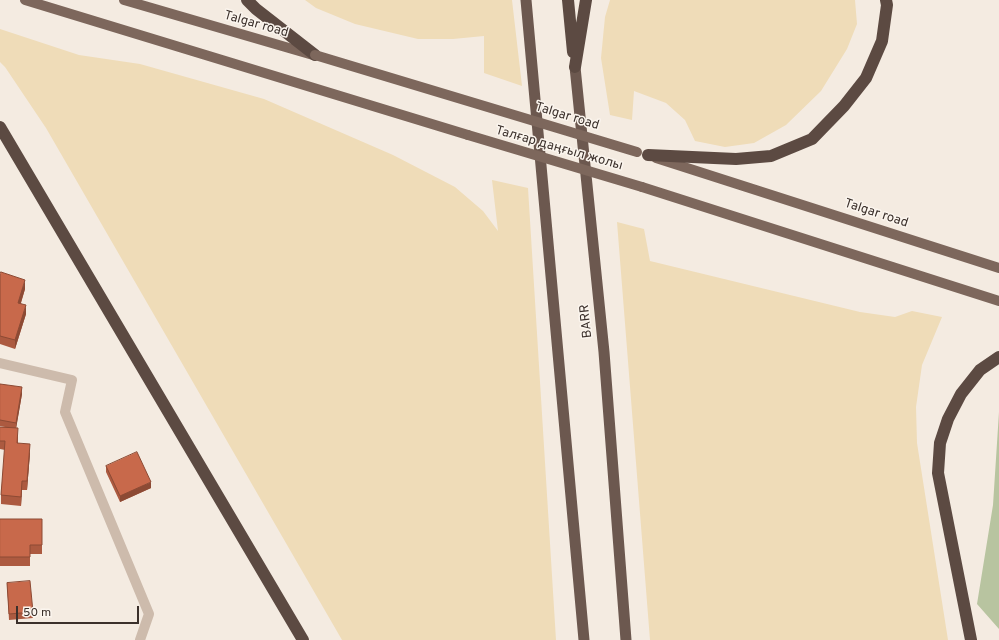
<!DOCTYPE html>
<meta charset="utf-8">
<style>
body{margin:0}
#map{position:relative;width:999px;height:640px;overflow:hidden;background:#f4ebe1;font-family:Overpass,sans-serif}
canvas{display:block}
.scale{position:absolute;left:16px;top:606px;width:123px;height:18px;box-sizing:border-box;border:2px solid #3b302b;border-top:0;padding-left:5px;font-size:12px;line-height:14px;white-space:nowrap;color:#3b302b;-webkit-text-stroke:3px #fbf5ee;paint-order:stroke}
</style>
<div id="map">
<canvas width="999" height="640"></canvas>
<div class="scale">50 m</div>
</div>
<script>
const context = document.querySelector('canvas').getContext('2d');
context.lineJoin = 'round';
function fillPath(path, color) {
  context.fillStyle = color;
  context.fill(path, 'evenodd');
}
function trace(path, color, width, dash) {
  context.strokeStyle = color;
  context.lineWidth = width;
  context.lineCap = dash ? 'butt' : 'round';
  context.setLineDash(dash || []);
  context.stroke(path);
}
function label(font, color, halo, rows, align = 'center') {
  context.font = font + ' Overpass,sans-serif';
  context.lineWidth = 3;
  context.setLineDash([]);
  context.textBaseline = 'middle';
  context.strokeStyle = halo;
  context.fillStyle = color;
  for (const [text, x, y, turn = 0] of rows) {
    context.save();
    context.translate(x, y);
    context.rotate((+turn || 0) * Math.PI / 180);
    context.textAlign = isNaN(turn) ? turn : align;
    if (halo) context.strokeText(text, 0, 0);
    context.fillText(text, 0, 0);
    context.restore();
  }
}
const green = new Path2D(`
 M999,412v217l-22,-25 16,-99z`);
const sand = new Path2D(`
 M305,0h207l10,86 -38,-13v-37l-31,3h-35l-63,-15 -39,-16z
 M610,0h245l2,24 -10,25 -26,42 -35,34 -32,18 -29,4 -30,-6 -10,-21 -19,-17 -32,-12 -2,29 -22,-5 -9,-57 4,-41z
 M0,29l79,26 61,9 124,35 129,56 62,32 28,24 15,20 -6,-51 36,8 28,452h-214l-296,-512 -41,-61 -5,-5z
 M617,222l27,7 6,32 210,51 35,5 17,-6 30,6 -20,48 -6,42 1,36 31,197h-298z`);
const minor = new Path2D(`
 M0,363l72,17 -7,32 84,202 -9,26`);
const primary = new Path2D(`
 M25,0l443,135
 M124,0l189,55
 M656,158l343,110
 M642,187l357,114`);
const trunk = new Path2D(`
 M526,0l58,640
 M575,67l29,285 22,288`);
const motorway = new Path2D(`
 M247,0l9,9 59,46
 M568,0l5,52
 M575,67l11,-67
 M0,127l303,513
 M648,155l88,4 35,-3 41,-17 32,-33 22,-28 16,-37 5,-36 -1,-5
 M971,640l-33,-167 2,-30 8,-24 13,-25 19,-24 19,-13`);
const primaryBridge = new Path2D(`
 M315,55l322,97
 M468,135l174,52`);
const wall = new Path2D(`
 M0,274l25,15 -4,14 5,11 -11,35 -15,-5z
 M0,384l22,10 -6,34 2,9v6l12,10 -3,37h-5l-1,16 -20,-2v-9l4,-45 -5,-1v-22h5l-5,-1z
 M106,466l45,22 -31,14 -14,-30z
 M0,519h42v35h-12v12h-30z
 M7,583l26,29v6l-24,2z`);
const shadedWall = new Path2D(`
 M25,280v9l-7,23v-9z
 M26,305v9l-11,35v-9z
 M22,387v7l-6,35v-6z
 M30,444v9l-3,37v-9z
 M22,481v9l-1,16v-9z
 M151,482v6l-31,14v-6z`);
const building = new Path2D(`
 M1,272l24,8 -7,23 8,2 -11,35 -15,-4v-62z
 M0,384l22,3 -6,36 -16,-3z
 M0,427l18,1 -1,15 13,1 -3,37h-5l-1,16 -20,-2 4,-54h-5z
 M137,452l14,30 -31,14 -14,-30z
 M0,519h42v26h-12v12h-30z
 M30,581l3,31 -24,2 -2,-31z`);
const streetNames = [
 ["Talgar road",256,25,16],
 ["Talgar road",567,117,17],
 ["Талғар даңғыл жолы",559,149,16],
 ["Talgar road",876,214,18],
 ["BARR",587,321,-96]
];
fillPath(green, '#b8c4a0');
fillPath(sand, '#efdcb8');
trace(minor, '#cdbbac', 10);
trace(primary, '#7d675c', 10);
trace(trunk, '#6c584f', 11);
trace(motorway, '#5c4a42', 12);
trace(primaryBridge, '#7d675c', 10);
fillPath(wall, '#ac5a40');
fillPath(shadedWall, '#8c4a34');
fillPath(building, '#c8694b');
trace(building, '#8c4a34', 1);
label('13px', '#3b302b', '#fbf5ee', streetNames);
</script>
